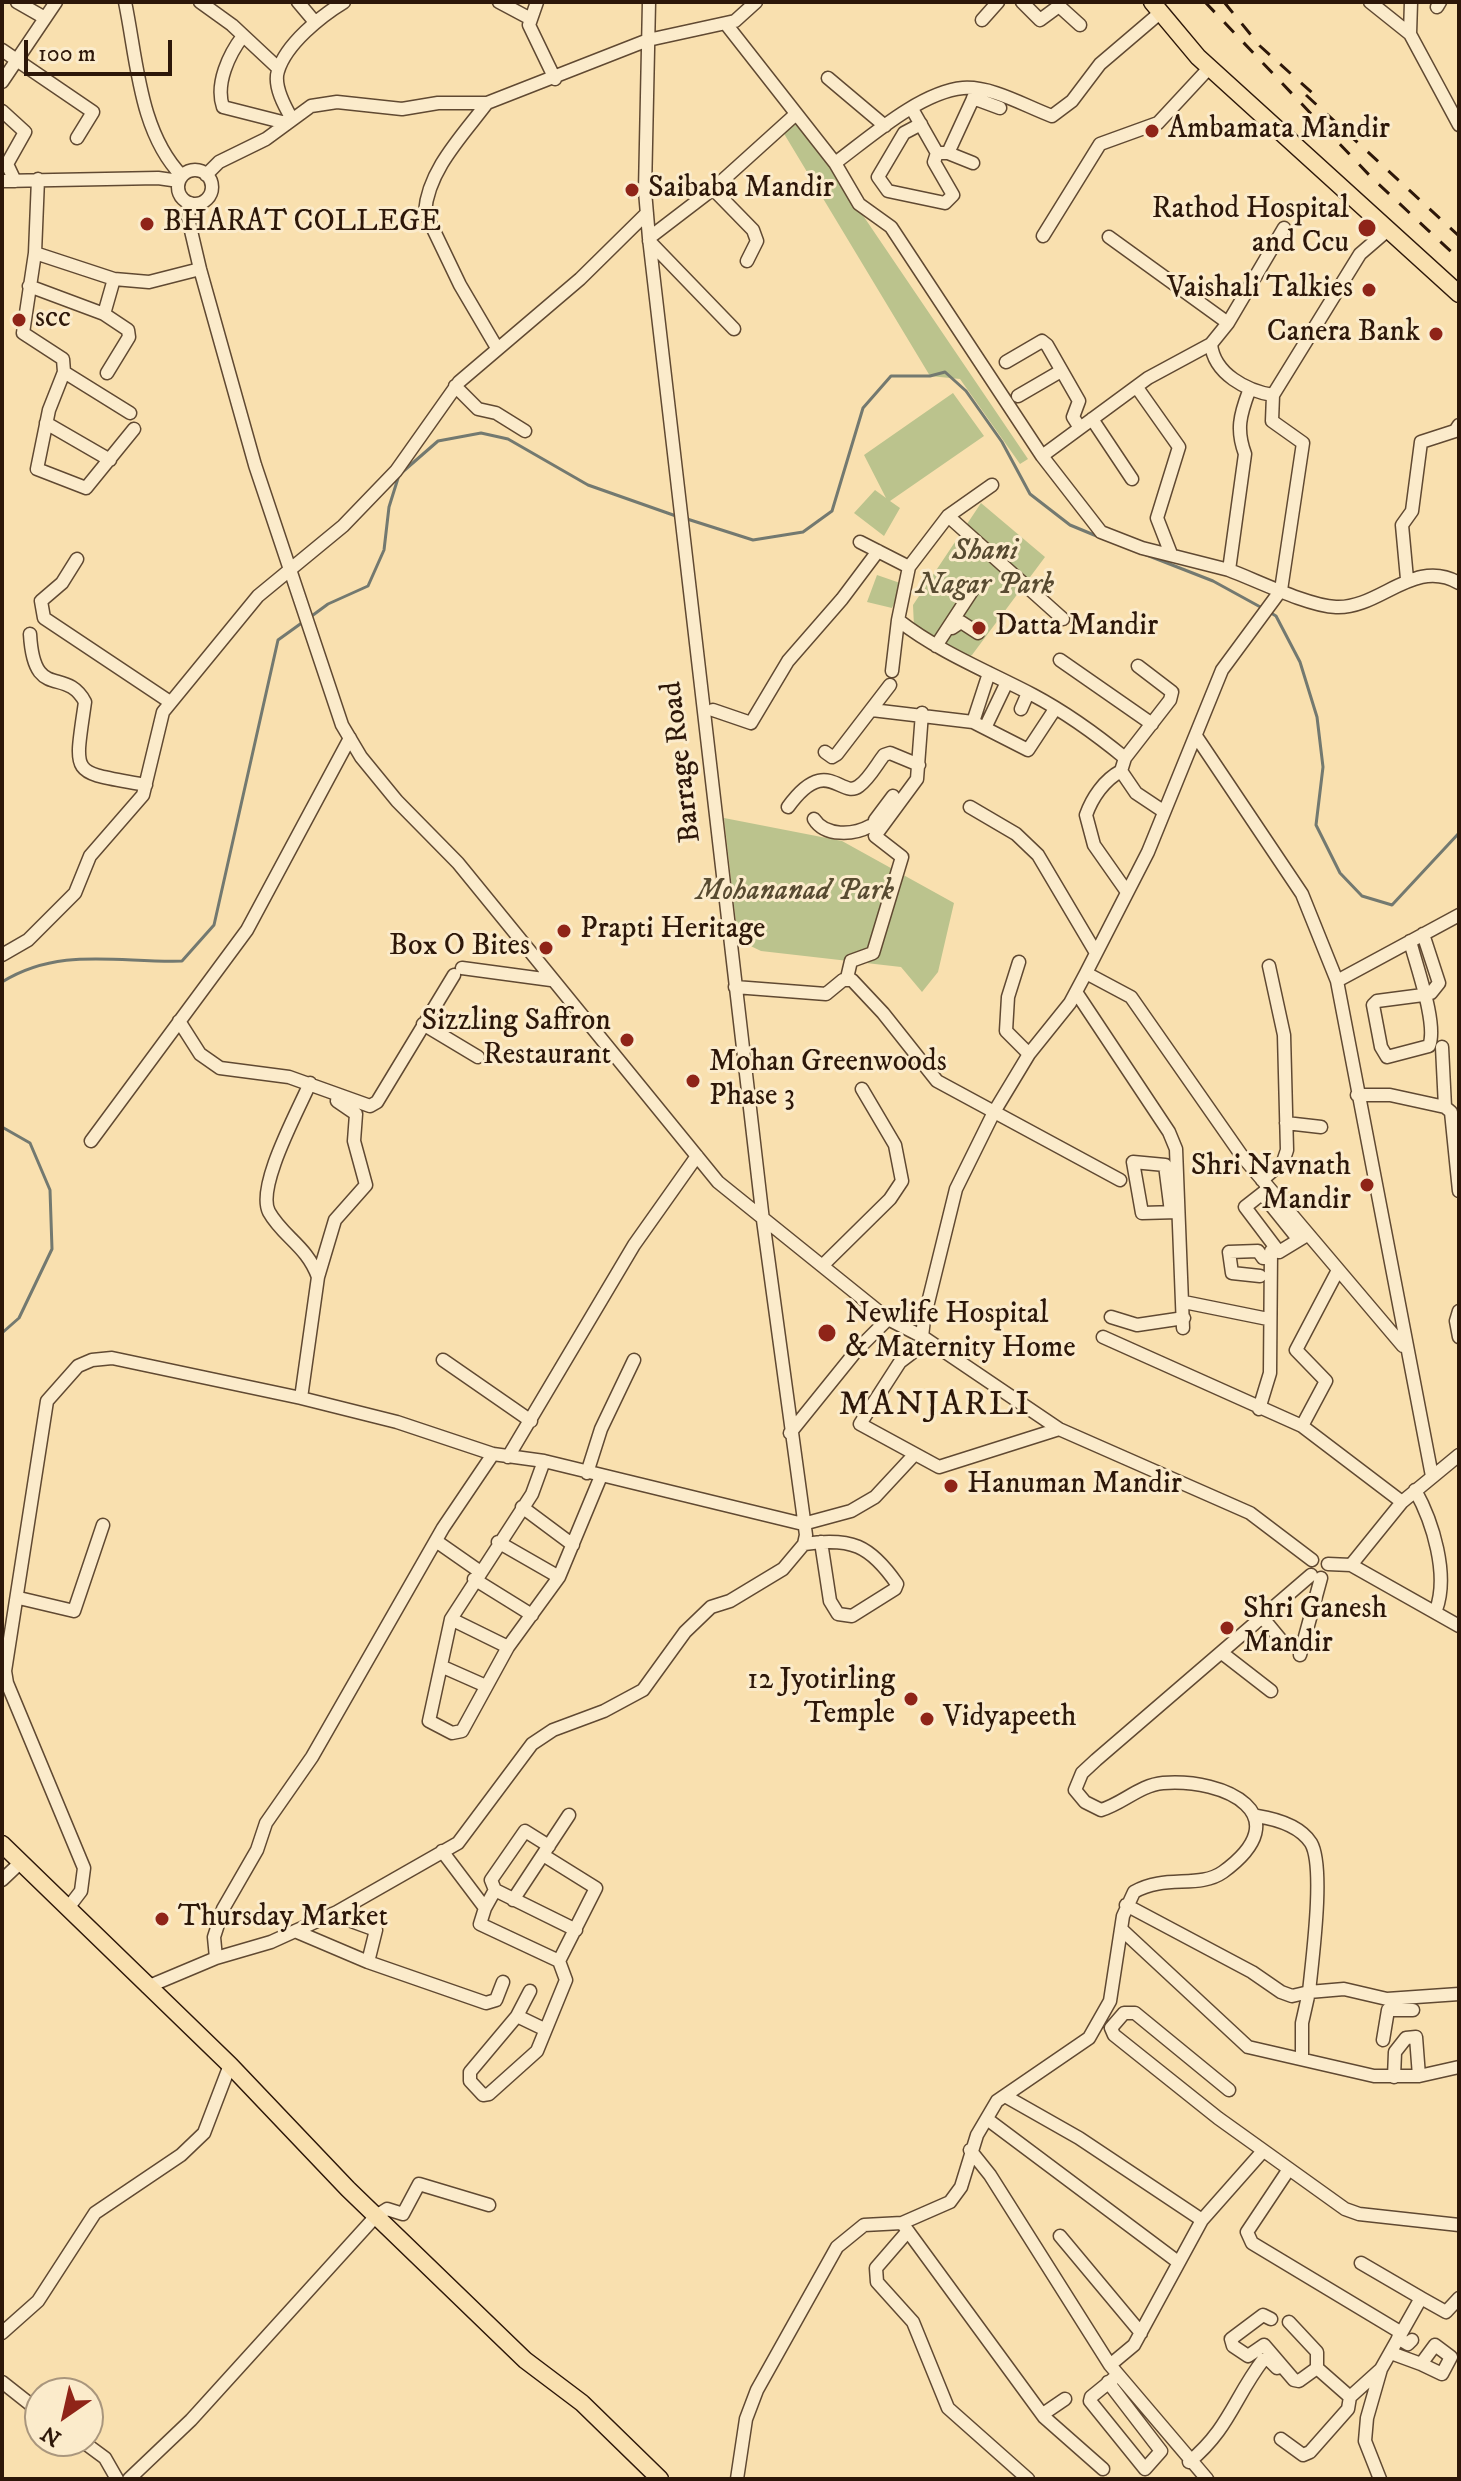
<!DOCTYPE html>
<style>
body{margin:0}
#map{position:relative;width:1461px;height:2481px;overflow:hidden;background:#f9e0af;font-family:"IM FELL DW Pica",serif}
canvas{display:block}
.frame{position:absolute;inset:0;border:4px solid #2d1709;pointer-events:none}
.north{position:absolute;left:24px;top:2377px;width:80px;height:80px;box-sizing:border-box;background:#fbebcb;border:2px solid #a9967d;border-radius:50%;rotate:214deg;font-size:22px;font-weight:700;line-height:32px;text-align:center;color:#2d1709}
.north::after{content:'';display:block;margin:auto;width:28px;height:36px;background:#8f2418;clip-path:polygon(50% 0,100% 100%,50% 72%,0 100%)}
.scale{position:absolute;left:24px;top:40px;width:148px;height:36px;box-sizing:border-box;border:4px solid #2d1709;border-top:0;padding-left:10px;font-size:24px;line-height:28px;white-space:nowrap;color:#2d1709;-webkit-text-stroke:6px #fbebcb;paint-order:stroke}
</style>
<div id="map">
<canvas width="1461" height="2481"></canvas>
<div class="frame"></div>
<div class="north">N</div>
<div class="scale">100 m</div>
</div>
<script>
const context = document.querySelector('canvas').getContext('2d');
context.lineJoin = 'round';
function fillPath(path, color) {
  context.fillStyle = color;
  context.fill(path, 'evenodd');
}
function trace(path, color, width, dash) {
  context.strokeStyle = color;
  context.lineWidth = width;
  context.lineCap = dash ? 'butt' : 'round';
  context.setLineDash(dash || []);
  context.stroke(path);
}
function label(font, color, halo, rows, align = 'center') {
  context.font = font + ' "IM FELL DW Pica",serif';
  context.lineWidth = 6;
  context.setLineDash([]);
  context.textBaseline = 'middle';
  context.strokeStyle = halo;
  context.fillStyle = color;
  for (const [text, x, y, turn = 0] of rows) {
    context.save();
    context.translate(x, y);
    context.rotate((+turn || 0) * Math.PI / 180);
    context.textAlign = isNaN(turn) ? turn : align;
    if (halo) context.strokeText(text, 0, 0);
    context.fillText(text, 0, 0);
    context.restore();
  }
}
const green = new Path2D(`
 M799,121l229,338 -8,5 -60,-85 -30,-3 -147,-244z
 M953,393l31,43 -94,65 10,7 -16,28 -30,-23 21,-23 11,8 -22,-43z
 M981,503l64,54 -73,98 -7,4 -51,-32 -1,-22z
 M877,575l26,9 -11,24 -25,-6z
 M724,818l118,23 112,62 -16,69 -16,20 -21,-25 -140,-16 -23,-11z`);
const stream = new Path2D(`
 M684,518l69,22 50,-8 29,-21 31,-103 28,-32h39l15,-4 21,19 36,51 28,52 40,31 29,12
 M1144,554l69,27 51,28
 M1271,613l5,3 24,46 17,55 6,50 -7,58 24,48 22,23 30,9 67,-72
 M309,618l19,-14 40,-18 16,-36 5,-43 10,-32 39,-34 43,-8 27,6 80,46 88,31
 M2,982c58,-36 117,-19 180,-21l32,-36 64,-285 25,-18
 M2,1127l28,16 20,47 2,59 -33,69 -17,15`);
const minor = new Path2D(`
 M17,2l28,16
 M125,2c12,57 14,130 57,174
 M200,2l32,23 46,43
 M298,2l16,19
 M499,2l30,16
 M537,2l-8,23 26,54
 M1022,2l18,18 19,-14 21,19
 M1370,2l40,32
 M1411,2l-1,32 49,91
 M1437,7l3,-5
 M982,20l16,-18
 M726,24l109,139c34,-25 85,-71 128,-75 29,-2 62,18 89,28l20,-15 28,-37 61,-52
 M243,36c-14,18 -28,48 -20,71l63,16
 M2,50l91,62 -16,26
 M828,78l57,48
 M2,82l54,-80
 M973,98l27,10
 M487,103c-24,32 -59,67 -62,109l35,73 37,63
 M912,109l25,44 -3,9 19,33 -8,8 -57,-12 -10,-14 26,-44 17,-9
 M2,111l23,21 -18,32 8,17
 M292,119c-7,-12 -19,-33 -14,-48 8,-27 43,-55 66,-69
 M937,153h11l29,-63
 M948,153l25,10
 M835,163l24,41 32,23 151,229 106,-78 63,-34
 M178 187a17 17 0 1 1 34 0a17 17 0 1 1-34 0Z
 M206,175l13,-13 47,-23 45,-33 26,-4 65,7 36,-6h49l161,-63 87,-19 21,-19
 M38,179l-3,74 -12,80 40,26 1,13 66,41
 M2,181l156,-3 21,3
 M713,189l40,41 4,11 -10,20
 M190,203l-2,15 12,51 55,196 87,260 19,32 36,44 61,62 260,319 170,137 35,18 136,92 191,84 62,47
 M1043,236l57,-92 58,-21 52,-56
 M1109,237l119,86
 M649,238l64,-49 83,-75
 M649,241l85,88
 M35,253l79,26 35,3 51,-13
 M29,286l75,28 24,16 1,7 -22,36
 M104,314l10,-35
 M1006,362l36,-21 5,4 32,56 -6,16 7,11
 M64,372l-15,38 -12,59 49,19 48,-59
 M455,386l23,23 18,4 29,18
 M1138,389l41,58 -22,71 14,36
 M1249,391c-9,24 -13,39 -4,63l-16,116c27,10 79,36 107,37 44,2 78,-50 123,-24
 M1273,395c-26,-4 -59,-21 -62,-51l17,-21 56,-95
 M1018,396l43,-25
 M1092,419l40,60
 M46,423l64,37
 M1042,456l59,76 41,16 87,22
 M992,485l-44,31 -39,51 -11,53c41,32 89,51 135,75 32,17 64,40 92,63l-4,13 15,22 27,18
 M948,516l115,103
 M860,542l49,25
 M77,559l-15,24 -21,18 3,17 126,84
 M1407,579l-5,-54 10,-14 9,-69 34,-11 4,-6
 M952,628l9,-6 17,11
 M30,634c4,69 35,31 55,68 -11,77 -15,69 61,83
 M936,646l38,-58
 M1060,660l92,64
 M892,671l6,-51
 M1021,709l7,-16
 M713,710l38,13 37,-62 54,-62 36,-48
 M872,710l101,12 55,28 27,-41
 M973,722l16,-49
 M985,728l22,-46
 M1196,736l106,158 35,87 95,495
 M825,752l7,5 5,-3 53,-69
 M1125,758l45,-58 2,-8 -34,-26
 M1121,771c-17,9 -29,27 -35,44l8,30 33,47
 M788,807c39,-54 53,-7 71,-21 10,-7 18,-22 25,-31l6,-2 29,12
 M970,807l46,27 22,21 58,98
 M814,819c11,18 40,16 56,7l6,4
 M875,820l18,-24
 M1410,941c6,24 28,84 19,105l-42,11 -6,-10 -8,-42 4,-4 46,-6 8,-2 8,-10 -16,-49
 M2,955l26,-15 47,-47 15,-37 53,-61 20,-83 95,-116 85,-70 53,-55 63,-89 121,-103 67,-66
 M1019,962l-11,35 -2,34 23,23
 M462,968l89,12
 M1086,973l45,24 111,159 161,190
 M847,978l4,-17 22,-8 29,-96 -27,-21 42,-57 5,-66
 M1337,981l122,-66
 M735,987l91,7 17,-14h9l31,33 54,68 183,99
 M1076,992l93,140 7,17 7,179
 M179,1021l21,33 20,14 69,9 81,29 7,-4 77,-127
 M423,1024l55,33
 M1442,1047l3,60 6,5 8,79
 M310,1083c-12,28 -54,104 -41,129 14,25 38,34 49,65
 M1357,1095h33l55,12
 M1286,1123l35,4
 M91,1141l156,-211 103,-192
 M1262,1180l21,-18 4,-12 -3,-115 -15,-69
 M1268,1189l-23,18 34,45 28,-17
 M1262,1194l37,46
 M1171,1212l-6,-47 -32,-3 9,51 36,-1
 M823,1265l67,-66 12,-18 -7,-36 -33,-56
 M1260,1276l-28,-3 -3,-21 29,-1 5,7h7
 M1184,1302l84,17
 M1459,1311l-3,10 3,16
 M1111,1317l26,8 47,-7
 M1103,1337l199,89 100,76
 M443,1360l88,61
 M301,1398l17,-121 17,-57 31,-35 -12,-44 2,-27 -19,-13
 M1259,1409l11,-36 1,-122
 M1302,1426l24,-45 -30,-31 41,-78
 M1059,1429l-120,38 -79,-43 40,-62 21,-16 3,-27 32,-130 38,-77 35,-58 41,-51 16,-30 62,-121 74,-182 59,-80 22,-147 -31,-22 1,-26 87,-141 29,-25
 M790,1433l67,-83 31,-31
 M508,1457l126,-212 63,-89
 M544,1461l-12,33 -81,125 -22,102 23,12 10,-2 46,-84 51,-70 42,-101
 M587,1473l14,-44 33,-69
 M1415,1490c18,32 34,85 21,120
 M522,1507l51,38
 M436,1541l43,30
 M498,1542l61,35
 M804,1544c47,-7 66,1 93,40l-2,5 -43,27 -14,-2 -8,-13 -9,-59
 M1328,1564l23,1 108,61
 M1351,1565l51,-63 57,-47
 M474,1579l58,36
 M19,1598l55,13 29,-86
 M1262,1617l24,29
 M451,1619l57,28
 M1222,1653l49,38
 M1300,1655l21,-77
 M443,1667l43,19
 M442,1851l43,57 -5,16 79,37 37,-73 -53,-33
 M2,1880l18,-17
 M495,1890l-4,-10 34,-49 24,15
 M513,1900l56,-85
 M1126,1905l126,67 29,20 11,4 17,-4c3,-31 16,-125 2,-149 -11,-17 -35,-24 -54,-27
 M68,1908l13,-17 3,-23 -77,-185 -2,-12 42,-270 31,-35 14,-6 20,-2 189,40 96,24 96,32 51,7 259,63 48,-13 24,-14 39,-42
 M485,1908l10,-18 81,40
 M332,1914l44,16 -8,32
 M1121,1929l127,118 126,29h45l40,-9
 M295,1931l73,31 118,41 10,-3 7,-18
 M216,1958l-2,-21 9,-28 34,-59 9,-27 46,-66 131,-229 50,-74
 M147,1987l69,-29 55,-16 66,-30 121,-69 74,-99 21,-14 51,-19 39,-21 42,-58 26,-25 19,-6 53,-32 21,-25 2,-9 -43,-315 -114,-982 -4,-47 4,-189
 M530,1991l-13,25 -47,56v9l13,14 6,-1 48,-43 29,-71 -7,-19
 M517,2016l27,13
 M1383,2040l5,-30h25
 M1302,2058v-35l7,-31 35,-3 43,10 72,-5
 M1394,2077l1,-25 11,-14 10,-1 3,39
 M1229,2090l-94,-77h-11l-13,15 3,7 104,83 127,91 14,5 100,11
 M1005,2096l74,42 123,82
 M987,2119l191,143
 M970,2150l20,25 120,190 97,114
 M1289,2169l-42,63 5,11 148,89
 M902,2223l142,194 59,52
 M908,2231l-32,37 1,14 36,40 35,86 80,71
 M1060,2236l81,97
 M1361,2263l60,35
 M1271,2319l-8,-4 -32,24 2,7 15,10 16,-11 30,35 5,1 18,-13 33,29
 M1289,2322l28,30v16
 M2,2333l36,-32 57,-88 86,-58 23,-22 26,-68
 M1398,2338l10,6 4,-4
 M1391,2353l30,11 14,-19 16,12 -9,17 -21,-10
 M1110,2365l24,-20 68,-125 61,-69
 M2,2382l38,30
 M1108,2382l53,69 -16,18 -55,-68 1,-4 27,-22
 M1043,2414l22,-15
 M1281,2439l22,16 7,-3 38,-43 2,-12 31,-28
 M82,2441l23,17 12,21
 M1189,2462c40,-33 45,-64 74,-102l5,-1 9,9
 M129,2479l62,-59 185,-204 11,-7 16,5 16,-30 70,21
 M737,2479l9,-60 11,-29 80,-143 27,-22 38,-2 48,-21 11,-15 16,-52 20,-34 92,-63 21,-37 13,-85 11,-24c31,-18 65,-3 89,-20 78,-57 2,-94 -60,-89 -23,2 -41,21 -62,27l-16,-8 -10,-12 7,-17 14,-13 215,-185
 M1380,2479l-15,-38 2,-23 14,-49 40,-71 25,14 13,-14`);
const major = new Path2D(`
 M1152,2l46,55 261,237
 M2,1844l228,221 118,124 177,171 57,43 78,76`);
const rail = new Path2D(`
 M1205,2l167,176 87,81
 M1224,2l36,44 59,53
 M1306,95l153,141`);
const markers = [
 [1152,131,8,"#8f2418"],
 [632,190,8,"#8f2418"],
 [147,224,8,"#8f2418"],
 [1367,228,10,"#8f2418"],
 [1369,290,8,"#8f2418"],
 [19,320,8,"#8f2418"],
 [1436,334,8,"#8f2418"],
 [979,628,8,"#8f2418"],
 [564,931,8,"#8f2418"],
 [546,948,8,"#8f2418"],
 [627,1040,8,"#8f2418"],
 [693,1081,8,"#8f2418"],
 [1367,1185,8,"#8f2418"],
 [827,1333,10,"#8f2418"],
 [951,1486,8,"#8f2418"],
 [1227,1628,8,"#8f2418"],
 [911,1699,8,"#8f2418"],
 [927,1719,8,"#8f2418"],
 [162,1919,8,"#8f2418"]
];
const poiNames = [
 ["Ambamata Mandir",1168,131],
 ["Saibaba Mandir",648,190],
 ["Rathod Hospital",1349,211,"right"],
 ["and Ccu",1349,245,"right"],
 ["BHARAT COLLEGE",163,224],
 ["Vaishali Talkies",1353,290,"right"],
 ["scc",35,320],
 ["Canera Bank",1420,334,"right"],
 ["Datta Mandir",995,628],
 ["Prapti Heritage",580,931],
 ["Box O Bites",530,948,"right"],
 ["Sizzling Saffron",611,1023,"right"],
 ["Restaurant",611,1057,"right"],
 ["Mohan Greenwoods",709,1064],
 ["Phase 3",709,1098],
 ["Shri Navnath",1351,1168,"right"],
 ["Mandir",1351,1202,"right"],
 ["Newlife Hospital",845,1316],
 ["& Maternity Home",845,1350],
 ["Hanuman Mandir",967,1486],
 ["Shri Ganesh",1243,1611],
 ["Mandir",1243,1645],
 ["12 Jyotirling",895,1682,"right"],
 ["Temple",895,1716,"right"],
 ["Vidyapeeth",943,1719],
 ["Thursday Market",178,1919]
];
const parkNames = [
 ["Shani",985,553],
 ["Nagar Park",985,587],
 ["Mohananad Park",795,893]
];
const streetNames = [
 ["Barrage Road",683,762,-97]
];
const quarterNames = [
 ["MANJARLI",935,1407]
];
fillPath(green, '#bbc38d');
trace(stream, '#737970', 3);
trace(minor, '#604932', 15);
trace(major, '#2d1709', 19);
trace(minor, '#fbebcb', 12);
trace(major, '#f9e0af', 16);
trace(rail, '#2d1709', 3, [14, 14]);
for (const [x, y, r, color] of markers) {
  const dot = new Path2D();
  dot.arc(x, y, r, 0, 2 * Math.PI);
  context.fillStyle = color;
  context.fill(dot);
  trace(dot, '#fbebcb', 3);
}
label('30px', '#2d1709', '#fbebcb', poiNames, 'left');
label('italic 30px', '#584b31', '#fbebcb', parkNames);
label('30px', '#2d1709', '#fbebcb', streetNames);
context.letterSpacing = '2px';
label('34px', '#2d1709', '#fbebcb', quarterNames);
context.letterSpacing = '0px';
</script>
